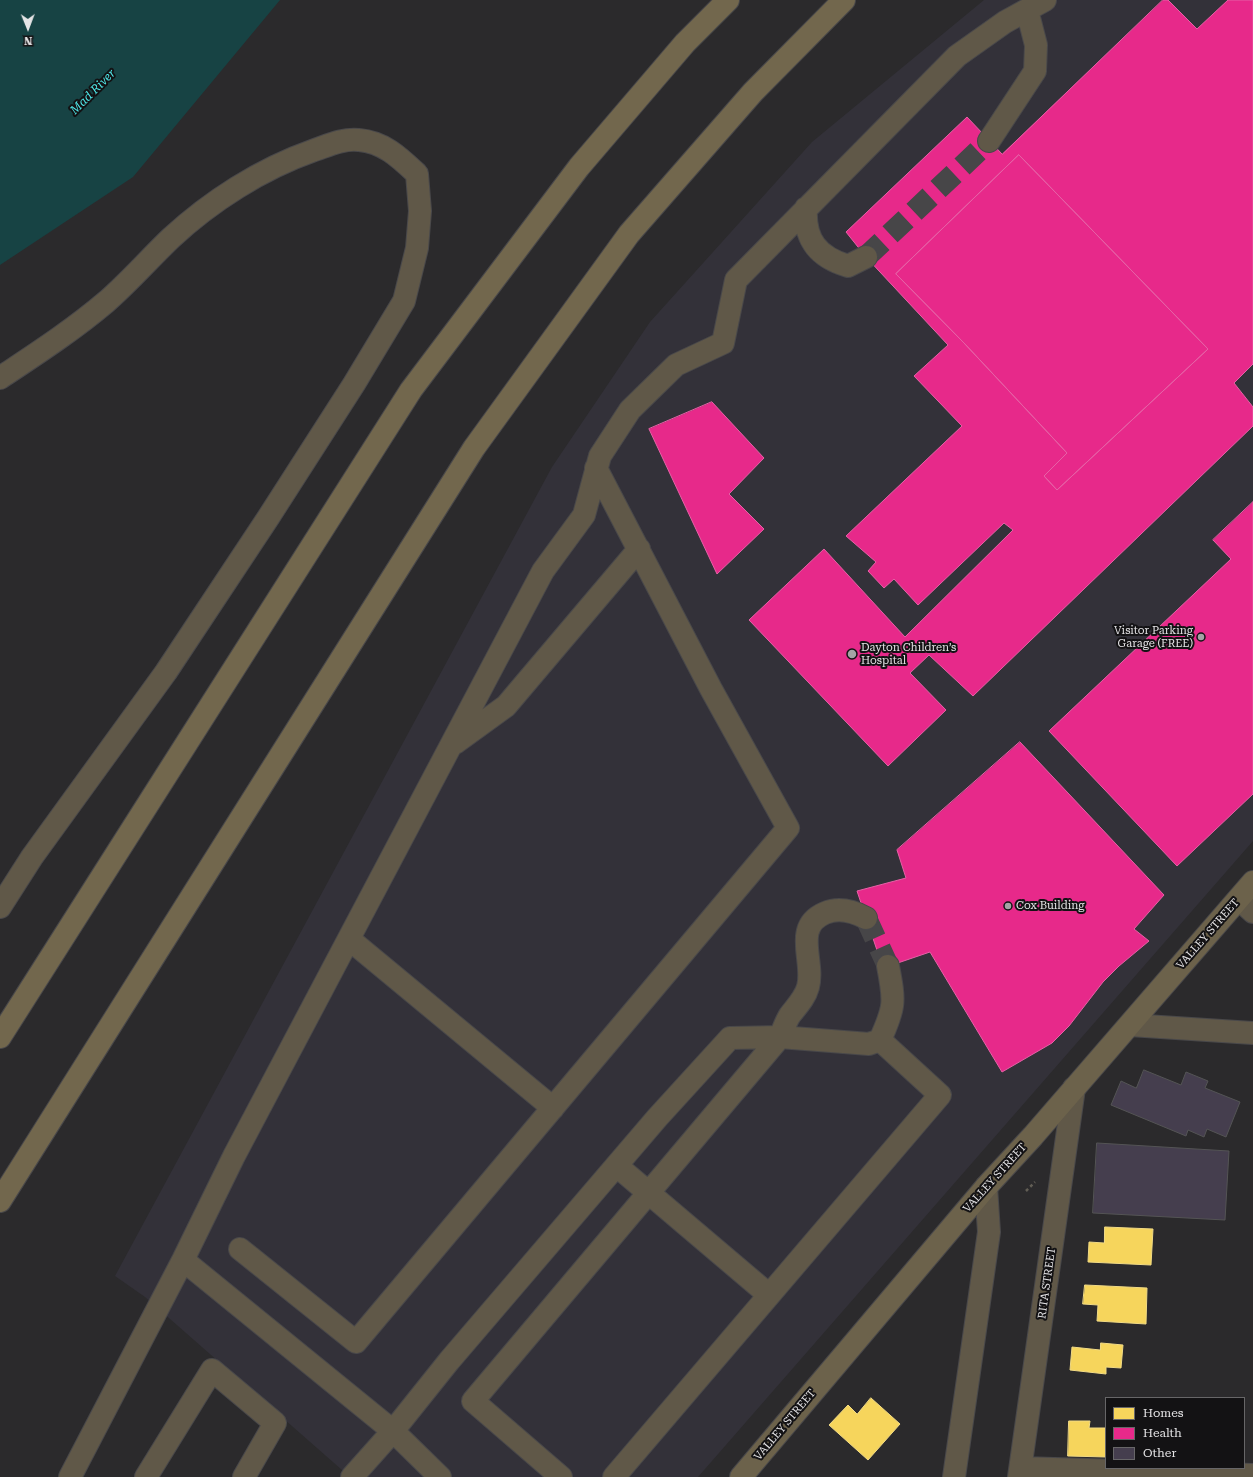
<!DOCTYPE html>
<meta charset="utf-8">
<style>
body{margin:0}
#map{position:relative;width:1253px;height:1477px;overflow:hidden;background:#2b2a2c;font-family:"Roboto Serif",serif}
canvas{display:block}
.legend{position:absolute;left:1105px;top:1397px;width:140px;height:72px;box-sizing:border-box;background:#131214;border:1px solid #676668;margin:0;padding:5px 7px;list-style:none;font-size:12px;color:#e5e4e6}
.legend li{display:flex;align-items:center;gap:8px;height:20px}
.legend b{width:20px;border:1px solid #676668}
.north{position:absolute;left:8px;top:8px;width:40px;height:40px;-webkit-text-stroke:3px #131214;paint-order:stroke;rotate:179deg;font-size:11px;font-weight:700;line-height:16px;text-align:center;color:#e5e4e6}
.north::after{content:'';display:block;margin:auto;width:14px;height:18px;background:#e5e4e6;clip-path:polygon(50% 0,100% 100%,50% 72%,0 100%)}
</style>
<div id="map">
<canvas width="1253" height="1477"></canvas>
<ul class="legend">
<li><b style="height:11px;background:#f6d55c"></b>Homes</li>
<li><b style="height:11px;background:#e7298a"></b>Health</li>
<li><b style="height:11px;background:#453e4e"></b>Other</li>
</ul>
<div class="north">N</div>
</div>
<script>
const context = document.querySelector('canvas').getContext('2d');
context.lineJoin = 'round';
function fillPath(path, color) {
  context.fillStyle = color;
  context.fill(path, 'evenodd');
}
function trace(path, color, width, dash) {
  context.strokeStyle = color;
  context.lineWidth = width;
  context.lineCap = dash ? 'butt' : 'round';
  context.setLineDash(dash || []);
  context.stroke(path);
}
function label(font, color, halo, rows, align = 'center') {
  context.font = font + ' "Roboto Serif",serif';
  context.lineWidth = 4;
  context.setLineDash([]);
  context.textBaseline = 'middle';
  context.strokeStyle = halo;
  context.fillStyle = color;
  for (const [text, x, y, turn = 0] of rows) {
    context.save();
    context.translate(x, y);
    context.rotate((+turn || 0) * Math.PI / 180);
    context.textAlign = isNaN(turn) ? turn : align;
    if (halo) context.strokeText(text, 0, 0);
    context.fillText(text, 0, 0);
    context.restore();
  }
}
const built = new Path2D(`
 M984,0h269v841l-555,636h-348l-205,-180 -30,-21 437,-809 98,-145 162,-180z`);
const water = new Path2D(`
 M0,0h280l-147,177 -133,88z`);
const homes = new Path2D(`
 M1105,1227l48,2 -2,36 -63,-3 1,-20 15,1z
 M1085,1285l62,3 -1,36 -49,-3 1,-16 -15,-1z
 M1101,1343l22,2 -2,23 -15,-1v7l-36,-4 2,-23 28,3z
 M871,1398l29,26 -32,36 -39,-35 19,-20 9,9z
 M1069,1421h21l-1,7h17v29l-38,-1z`);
const health = new Path2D(`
 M1163,0h5l29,29 31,-29h25v364l-19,19 19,24v19l-280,270 -44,-41 -19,18 36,37 -58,56 -139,-146 75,-71 81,88 108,-107 -9,-7 -86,82 -24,-26 -10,9 -16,-17 8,-9 -30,-26 116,-110 -48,-50 34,-31 -82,-88 -20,-25 121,-115 35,37zM1019,155l189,194 -151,141 -13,-14 23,-23 -103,-110 -68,-69z
 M1019,155l189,194 -151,141 -13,-14 23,-23 -103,-110 -68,-69z
 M712,402l52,56 -35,36 35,35 -47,45 -68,-145z
 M1253,502v292l-76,72 -128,-135 182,-172 -18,-19z
 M1020,742l144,153 -30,34 15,12 -30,25 -16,16 -34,44 -17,17 -50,29 -72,-120 -47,16 -26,-77 49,-13 -9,-28z`);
const building = new Path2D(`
 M1144,1070l37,15 5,-13 22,9 -3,7 35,14 -14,35 -19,-8 -3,8 -16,-7 -2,6 -75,-31 10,-24 15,7z
 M1097,1143l132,8 -4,69 -132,-7z`);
const minorTunnel = new Path2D(`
 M866,257l123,-116
 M866,918l22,48`);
const path = new Path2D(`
 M1026,1191l9,-9`);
const minor = new Path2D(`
 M989,141l46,-70 1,-26 -9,-35
 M806,208c-2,32 12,49 42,58l18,-9
 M0,378c36,-24 73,-48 106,-76 23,-20 43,-43 65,-64 40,-37 90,-69 141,-87 15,-5 31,-13 47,-11 25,2 41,18 58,34l3,37 -3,37 -13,53 -50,83 -86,134 -102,154 -134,185 -32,50
 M455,743l51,-37 133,-157
 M1239,899l14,13
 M349,939l204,169
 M1130,1025l123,8
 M880,1040c15,-33 15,-38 8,-74
 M617,1166l152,129
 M240,1249l116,93 432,-514 -77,-139 -115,-221
 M183,1260l210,171 -41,46
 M1021,1468l232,7
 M70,1477l113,-217 51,-104 309,-585 41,-56 16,-59 30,-46 46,-45 47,-22 13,-63 221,-224 48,-34 40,-22
 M146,1477l66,-107 63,53 -31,54
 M440,1477l-47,-46 56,-70 208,-243 73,-80 50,-1 89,7 11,-4 60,55 -326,382
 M561,1477l-88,-76 307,-364c3,-7 6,-16 10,-22 7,-9 15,-17 18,-28 7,-26 -16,-60 17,-74 14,-6 28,-2 41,5
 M954,1477l35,-245 -3,-45
 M1019,1477l55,-389`);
const major = new Path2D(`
 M741,1477l245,-290 47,-51 220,-254`);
const highway = new Path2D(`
 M0,1037l411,-647 168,-223 106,-124 43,-43
 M0,1201l474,-753 155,-214 124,-142 91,-92`);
const markers = [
 [1201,637,4,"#a4a3a5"],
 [852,654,5,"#a4a3a5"],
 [1008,906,4,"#a4a3a5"]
];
const poiNames = [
 ["Visitor Parking",1193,631,"right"],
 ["Garage (FREE)",1193,644,"right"],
 ["Dayton Children’s",861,648],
 ["Hospital",861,661],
 ["Cox Building",1016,906]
];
const streetNames = [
 ["VALLEY STREET",1208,934,-49],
 ["VALLEY STREET",995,1178,-48],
 ["RITA STREET",1047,1283,-82],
 ["VALLEY STREET",785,1425,-50]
];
const waterNames = [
 ["Mad River",93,92,-45]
];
fillPath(built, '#333139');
fillPath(water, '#174344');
fillPath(homes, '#f6d55c');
trace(homes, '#f1da85', 1);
fillPath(health, '#e7298a');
trace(health, '#e661a6', 1);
fillPath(building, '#453e4e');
trace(building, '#545455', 1);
trace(minorTunnel, '#474648', 22, [22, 11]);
trace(minor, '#49484a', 24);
trace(major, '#49484a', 24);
trace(highway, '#49484a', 24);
trace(path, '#625e55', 2.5, [3, 3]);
trace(minor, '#605848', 22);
trace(major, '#6c624b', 22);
trace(highway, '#72674d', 22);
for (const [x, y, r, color] of markers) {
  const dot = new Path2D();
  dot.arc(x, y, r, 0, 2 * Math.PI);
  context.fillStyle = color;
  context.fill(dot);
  trace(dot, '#131214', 1.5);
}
label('11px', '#e5e4e6', '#131214', poiNames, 'left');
label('11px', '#e5e4e6', '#131214', streetNames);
label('italic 12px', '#4feaeb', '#131214', waterNames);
</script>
